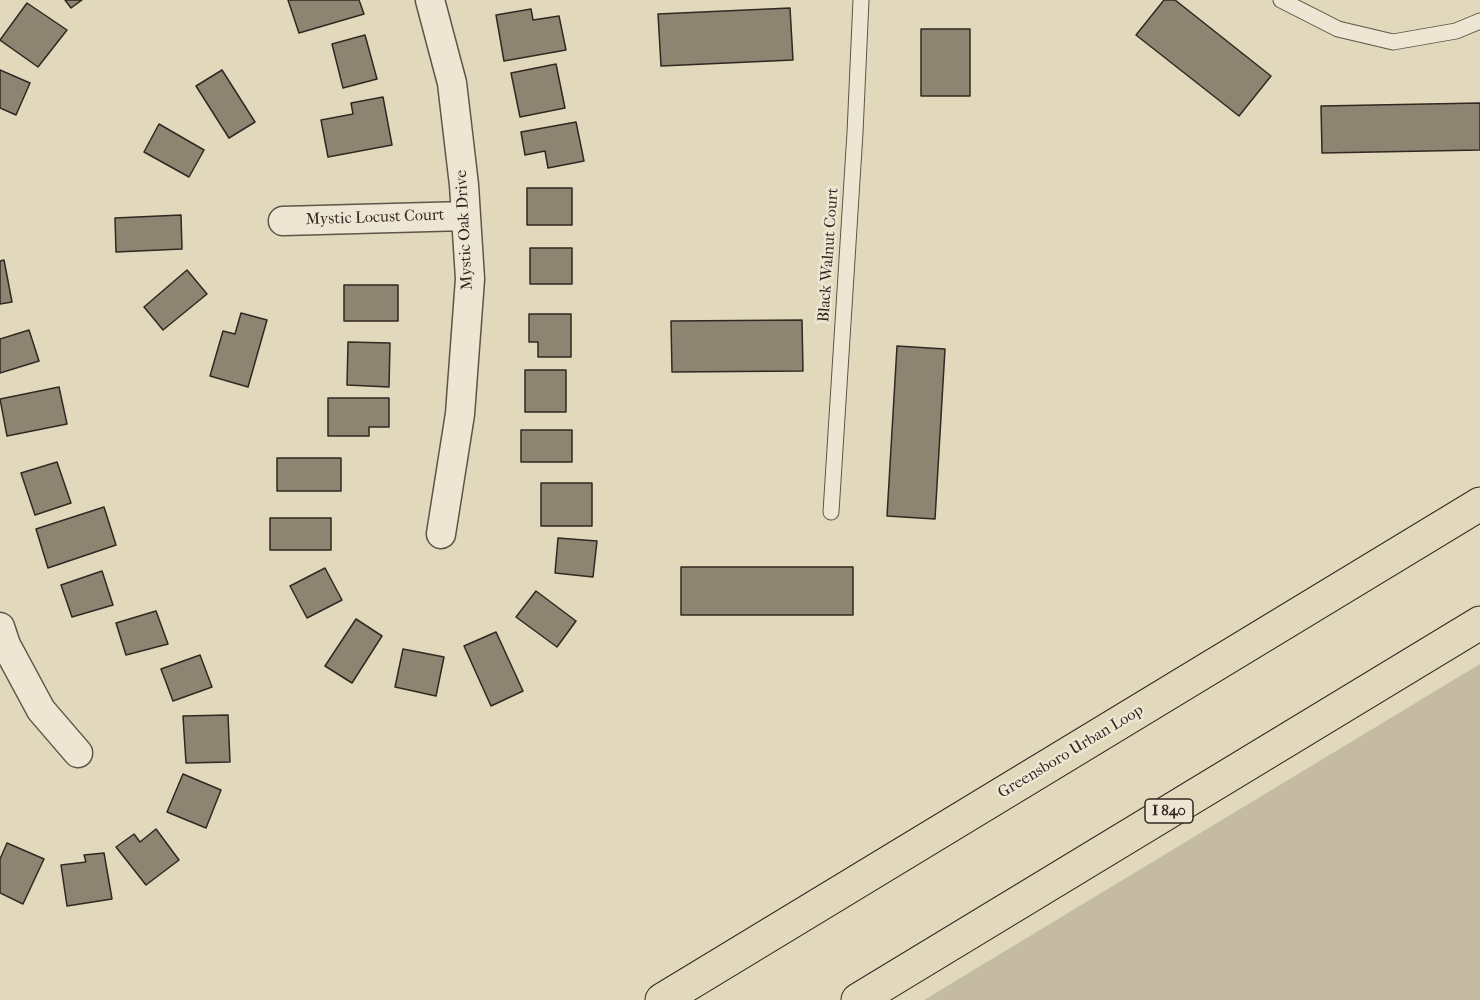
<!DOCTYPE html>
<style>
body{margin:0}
canvas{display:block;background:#e2d9bc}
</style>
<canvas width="1480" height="1000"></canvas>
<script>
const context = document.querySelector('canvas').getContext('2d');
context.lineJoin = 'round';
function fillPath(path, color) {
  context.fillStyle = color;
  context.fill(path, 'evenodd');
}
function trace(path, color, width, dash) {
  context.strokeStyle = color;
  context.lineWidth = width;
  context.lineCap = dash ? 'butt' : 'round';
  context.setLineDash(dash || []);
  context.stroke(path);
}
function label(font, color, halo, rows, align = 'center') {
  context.font = font + ' "IM FELL French Canon",serif';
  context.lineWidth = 5;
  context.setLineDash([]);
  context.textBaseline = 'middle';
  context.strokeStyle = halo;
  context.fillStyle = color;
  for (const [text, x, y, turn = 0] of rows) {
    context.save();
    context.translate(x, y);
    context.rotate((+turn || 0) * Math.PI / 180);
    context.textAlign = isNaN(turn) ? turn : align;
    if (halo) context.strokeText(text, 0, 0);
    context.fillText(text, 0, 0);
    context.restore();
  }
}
const green = new Path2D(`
 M1480,664v336h-556z`);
const building = new Path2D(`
 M65,0h17l-11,8z
 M288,0h71l5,14 -65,19z
 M1164,0h11l96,76 -32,40 -103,-81z
 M27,3l40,27 -29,37 -38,-27z
 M790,8l3,52 -132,6 -3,-52z
 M531,9l2,11 26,-4 7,34 -62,11 -8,-46z
 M921,29h49v67h-49z
 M365,35l12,44 -34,9 -11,-44z
 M556,64l9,44 -45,9 -9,-44z
 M0,70l30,13 -14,32 -16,-7z
 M222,70l33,52 -26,16 -33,-52z
 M383,97l9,48 -64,12 -7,-37 32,-6 -2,-11z
 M1480,103v47l-158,3 -1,-47z
 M576,122l8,39 -36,7 -3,-17 -20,4 -4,-23z
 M159,124l45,26 -15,27 -45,-25z
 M527,188h45v37h-45z
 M181,215l1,34 -66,3 -1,-34z
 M530,248h42v36h-42z
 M4,260l8,42 -12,2v-43z
 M187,270l20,24 -44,36 -19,-23z
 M344,285h54v36h-54z
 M241,313l26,7 -19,67 -38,-11 13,-45 12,3z
 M529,314h42v43h-33v-15h-9z
 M802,320l1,51 -131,1 -1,-51z
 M29,330l10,31 -39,12v-34z
 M348,342l42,1 -1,44 -42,-2z
 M897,346l48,3 -10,170 -48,-3z
 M525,370h41v42h-41z
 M59,387l8,37 -60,12 -7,-37z
 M328,398h61v29h-20v9h-41z
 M521,430h51v32h-51z
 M277,458h64v33h-64z
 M57,462l14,41 -36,12 -14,-42z
 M541,483h51v43h-51z
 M104,507l12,38 -68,23 -12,-39z
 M270,518h61v32h-61z
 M558,538l39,3 -4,36 -38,-4z
 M681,567h172v48h-172z
 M325,568l17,32 -35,18 -17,-32z
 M102,571l11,34 -41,12 -11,-32z
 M536,591l40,30 -19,26 -41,-30z
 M156,611l12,33 -42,11 -10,-32z
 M356,619l26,17 -30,47 -27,-17z
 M496,632l27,59 -32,15 -27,-60z
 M403,649l41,8 -8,39 -41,-9z
 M200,655l12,32 -39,14 -12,-32z
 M228,715l2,47 -44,1 -3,-47z
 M183,774l38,16 -15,38 -39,-16z
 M156,829l23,31 -33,25 -30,-38 18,-13 6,8z
 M7,843l37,16 -21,45 -23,-11v-34z
 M104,853l8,46 -45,7 -6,-41 25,-3 -2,-7z`);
const lane = new Path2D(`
 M1281,0l57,29 55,13 63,-11 24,-10
 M831,512l24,-379 6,-133`);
const street = new Path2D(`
 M430,0l22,83 12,102 6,94 -10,135 -19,120
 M283,221l183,-5
 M0,627l6,18 35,65 37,43`);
const highway = new Path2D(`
 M662,1000l818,-496
 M858,1000l622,-377`);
const shields = [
 [1169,811,48]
];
const shieldNames = [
 ["I 840",1169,811]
];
const streetNames = [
 ["Mystic Locust Court",375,218,-2],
 ["Mystic Oak Drive",465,230,-93],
 ["Black Walnut Court",829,255,-86],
 ["Greensboro Urban Loop",1071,752,-31]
];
fillPath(green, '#c4bba2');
fillPath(building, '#8e8472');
trace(building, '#342721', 1.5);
trace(lane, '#605448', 17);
trace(street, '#605448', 31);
trace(highway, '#342721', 35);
trace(lane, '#ece6d3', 15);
trace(street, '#ece6d3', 28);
trace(highway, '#e2d9bc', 33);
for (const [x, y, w] of shields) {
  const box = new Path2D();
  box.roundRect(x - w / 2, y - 12, w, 24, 4.5);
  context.fillStyle = '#ece6d3';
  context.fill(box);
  trace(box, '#342721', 1.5);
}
label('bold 15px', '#342721', null, shieldNames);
label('16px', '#342721', '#ece6d3', streetNames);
</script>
